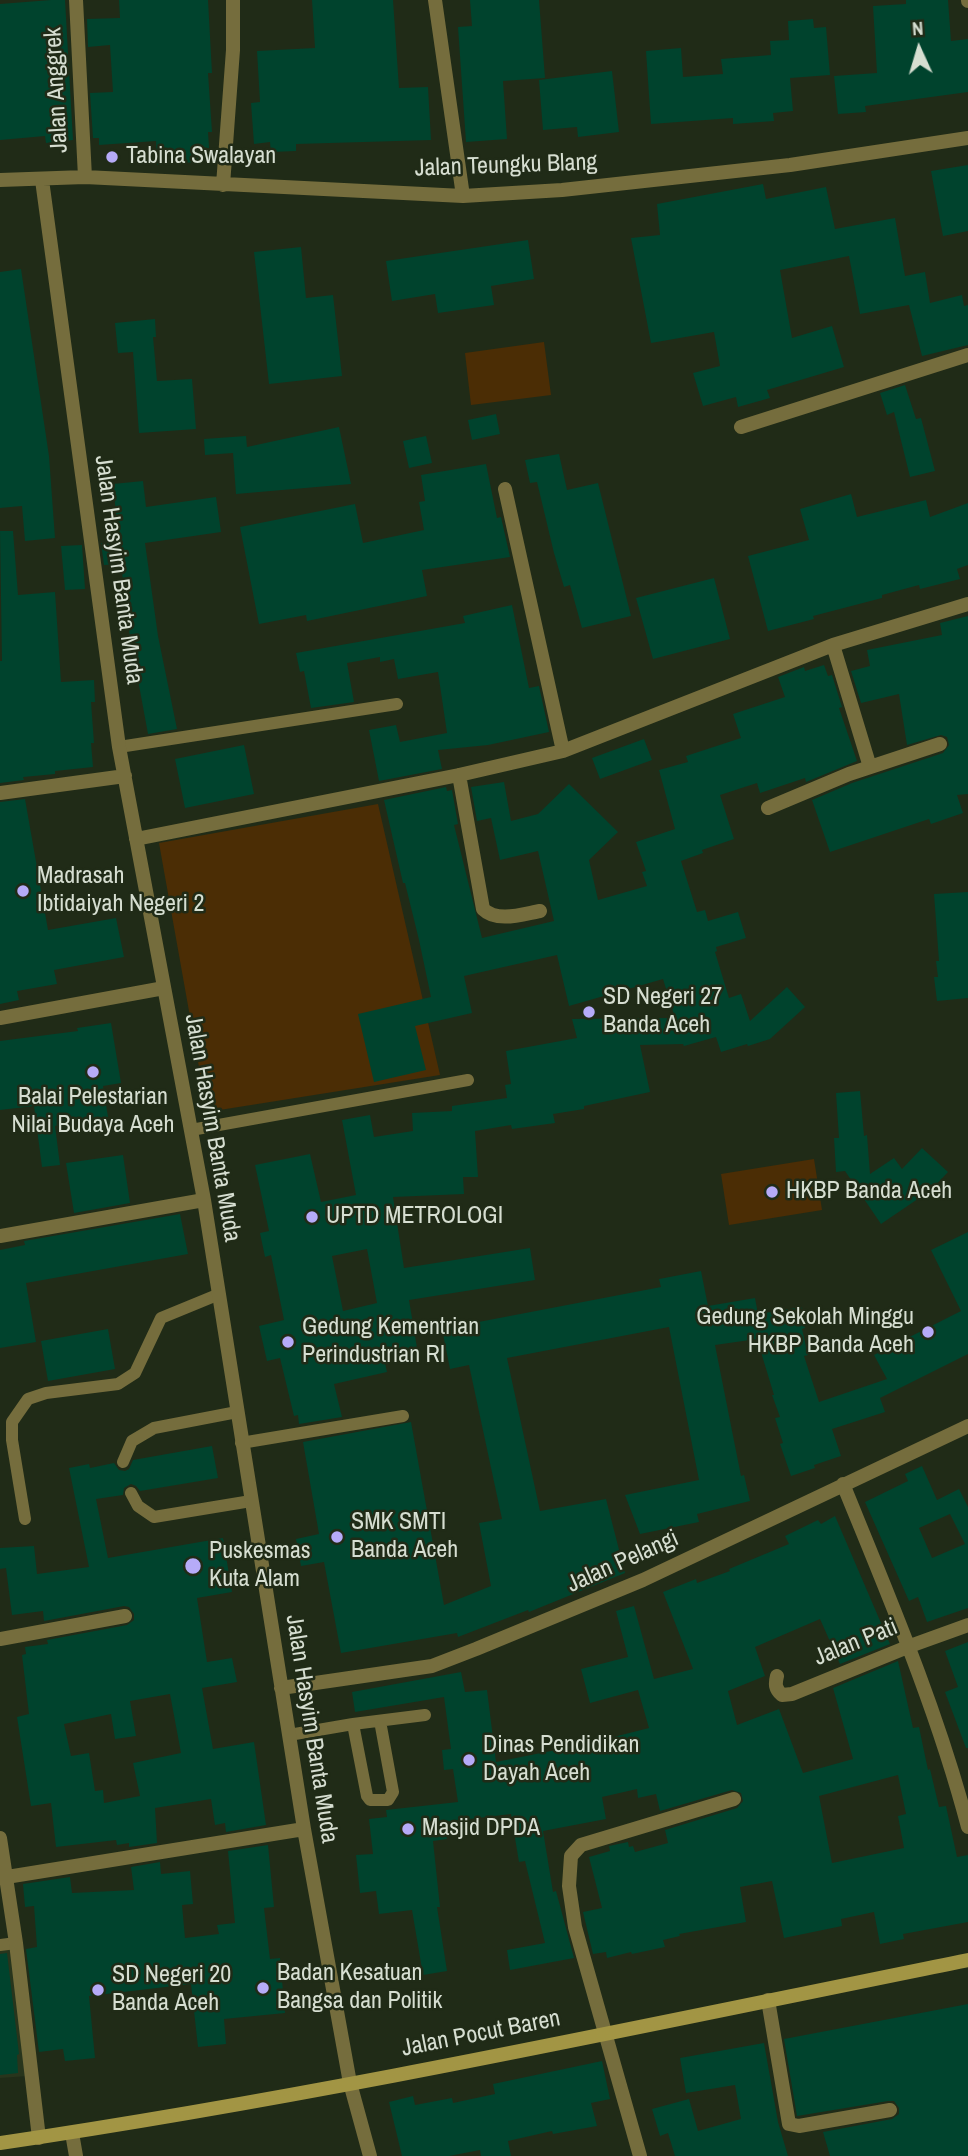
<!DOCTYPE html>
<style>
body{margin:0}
#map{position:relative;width:968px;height:2156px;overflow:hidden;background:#202b17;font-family:"Archivo Narrow",sans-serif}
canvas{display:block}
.north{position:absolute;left:884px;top:14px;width:70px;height:70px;-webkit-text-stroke:5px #202b17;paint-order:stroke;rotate:356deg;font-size:19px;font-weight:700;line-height:28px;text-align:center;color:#d6ded1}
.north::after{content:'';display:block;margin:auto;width:24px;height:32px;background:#d6ded1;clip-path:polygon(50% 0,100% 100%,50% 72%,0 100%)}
</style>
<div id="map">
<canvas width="968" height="2156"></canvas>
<div class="north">N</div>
</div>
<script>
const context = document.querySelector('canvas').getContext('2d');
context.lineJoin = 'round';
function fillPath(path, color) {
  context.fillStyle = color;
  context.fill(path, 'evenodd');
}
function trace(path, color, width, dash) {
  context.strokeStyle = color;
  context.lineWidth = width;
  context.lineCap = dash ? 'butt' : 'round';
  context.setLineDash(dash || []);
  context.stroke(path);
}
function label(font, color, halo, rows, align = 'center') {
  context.font = font + ' "Archivo Narrow",sans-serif';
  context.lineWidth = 5;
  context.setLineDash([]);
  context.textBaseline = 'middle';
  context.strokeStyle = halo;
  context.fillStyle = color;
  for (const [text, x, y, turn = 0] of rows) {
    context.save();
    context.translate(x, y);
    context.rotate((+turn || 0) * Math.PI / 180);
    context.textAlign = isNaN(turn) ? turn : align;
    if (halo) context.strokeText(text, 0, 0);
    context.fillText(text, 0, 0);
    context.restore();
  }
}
const built = new Path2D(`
 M15,1945l13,131 -28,2v-131z`);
const green = new Path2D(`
 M544,342l7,53 -80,10 -6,-52z
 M378,804l62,271 -233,37 -48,-269z
 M814,1159l8,51 -93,15 -8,-51z`);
const building = new Path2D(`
 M51,0h14l8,140 -27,3 -1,-7 -45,4v-136z
 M119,0h89l4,73h-4l4,59h-4l2,29 -53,4 -1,-24 -57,4v-7h-6l-3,-45 23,-1 -3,-47 -22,2 -1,-28 33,-1z
 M312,0h81l6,88 29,-1 3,53 -135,4v7l-25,1 -1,-10 -16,2 -3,-41 9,-1 -3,-51 58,-3z
 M470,0h69l6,78 -42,3 4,58 -41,3 -8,-115 14,-1z
 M906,0h42l3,41 17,-2v53l-103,14 1,6 -28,2 -4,-38 43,-3 -4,-67 33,-2z
 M813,19l1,9 12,-1 4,48 -40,3 3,33 -20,2 1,8 -41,3v-6l-82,6 -5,-73 35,-3 2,29 40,-3 -2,-15 50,-4 -1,-14 19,-1 -1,-19z
 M612,71l7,61 -41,5 -1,-10 -34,3 -4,-50z
 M968,165v66l-25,5 -12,-65z
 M763,184l3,15 60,-12 9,42 60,-11 10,58 20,-4 5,31 32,-8 2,11 4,-1v40l-46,11 -13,-51 -49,9 -11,-58 -69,14 12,68 40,-12 12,41 -77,23 3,8 -32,9 -2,-10 -33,9 -10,-33 27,-7 -6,-34 -63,11 -20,-105 29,-3 -3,-31z
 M528,240l6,39 -43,7 3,19 -56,8 -3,-19 -43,7 -6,-40z
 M301,247l5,51 27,-3 9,81 -73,8 -15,-132z
 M21,269l28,187 6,82 -30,3 -3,-35 -22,2v-236z
 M155,319l1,18h-3l4,44 35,-2 4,50 -57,4 -6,-81 -15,1 -3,-30z
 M905,385l11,34 5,-1 14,53 -25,6 -16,-65 -7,3 -7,-22z
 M496,414l4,20 -28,6 -4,-20z
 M339,427l12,57 -115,10 -3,-41 -28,2 -1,-16 42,-3 1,11z
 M426,436l6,27 -23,5 -6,-27z
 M559,454l8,36 31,-7 33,133 -49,12 -12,-43 -6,2 -10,-34 -17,-71 -7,1 -5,-23z
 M486,464l11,54 4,-1 9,40 -88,13 5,26 -120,25 -1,-6 -47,9 -19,-97 115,-23 8,39 61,-13 -5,-28 6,-1 -4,-26z
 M143,481l3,26 70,-10 5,35 -76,11 13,93 19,93 -29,5 -19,-103 -8,-67 -17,1 -3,-22h11l-2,-19 7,-1 -4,-39z
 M851,494l6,23 69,-17 4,17 38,-14v62l-11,4 3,10 -40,10 -1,-4 -37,10v3l-69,18 1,3 -46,12 -20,-75 61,-16 -9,-31z
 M0,531h13l5,64 37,-3 6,90 33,-2 1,22h-4l3,41h-3l2,24 -38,4v3l-32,3 1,3 -24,3v-122h2z
 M82,545l3,44 -20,1 -4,-44z
 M714,578l16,61 -77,20 -17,-61z
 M512,605l17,83 10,-2 10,46 -61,13 -50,5 4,19 -63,12 -10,-51 27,-5 4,17 47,-9 -9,-61 -40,7 -4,-20 -14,3v-5l-33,6 7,39 -43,6 -7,-37 -4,1 -4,-19 169,-30 -2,-7z
 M968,616v178l-11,1 6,18 -32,11 -2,-5 -99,33 -18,-52 40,-17 91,-30 6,-8 -2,-8 -6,-2 -34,10 -8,-51 -38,9 -10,-32 19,-5 -3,-16 75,-15 -2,-12z
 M824,665l4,11 4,-1 10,32 -3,1 18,53 -51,21 -1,-4 -45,15 -3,-10 -37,12 14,44 -32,11 1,3 -22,8 16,51 8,-2 3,11 30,-9 8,26 -30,9 1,4 -2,1 14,46 12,-4 9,27 37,-34 18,20 -35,32 -22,7 -1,-2 -26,8 -5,-15 -32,9 -1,-2 -43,1 10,47 -66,14v3l-31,5 2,9 -43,6 -1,-4 -36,6 3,46h-15l1,17 -71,3 11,71 126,-20 5,32 -126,20 8,48 -34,6 4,18 -53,12 8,33 -43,7 -1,-9 -4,1 -14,-58 -13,3 -8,-35 25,-6 -13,-65 -6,2 -5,-24 9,-2 -14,-66 55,-11 11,48 35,-7 -14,-75 28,-5 4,22 39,-6 -1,-18 40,-2v-5l55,-8 -2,-13 6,-1 -5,-33 71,-13 -5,-19 103,-1 -12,-39 -94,27 -12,-51 -93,21 8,37 -57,13 11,44 -52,12 -16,-68 73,-17 -12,-57 -14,-57h-2l-19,-83 62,-13 1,4 5,-1 6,34 -4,1 28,113 72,-17 -16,-70 -38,9 -9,-42 -14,3 -6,-34 33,-5 7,39 27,-7 31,-30 49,48 -29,28 9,40 49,-14 -5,-14 4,-1 -10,-29 39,-13 -16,-59 29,-8 -2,-6 55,-18 -8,-24 52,-17 -7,-20 26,-10 1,4zM367,1249l10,54 -34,8 -11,-55z
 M644,739l8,21 -52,19 -8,-21z
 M244,745l10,49 -69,14 -10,-49z
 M25,799l23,131 68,-12 8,39 -70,13 3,14 -40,7 2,9 -19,4v-202z
 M968,892v106l-31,3 -3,-24h4l-2,-16h3l-5,-67z
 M111,1023l10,60 -18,3 5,31 -53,9 5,39 -18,2 -8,-61 -34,4v-69l78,-10 -1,-3z
 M860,1091l4,45 3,-1 3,39 24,-16 8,11 20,-21 26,24 -17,18 -50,34 -36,-53 -9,1 -2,-34h5l-3,-45z
 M123,1155l7,48 -56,10 -8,-50z
 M180,1214l8,40 -162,29 10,59 -36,6v-98l25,-5 -1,-4z
 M968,1232v122l-88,44 5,14 -53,17 9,27 -27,9 1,3 -24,8 -11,-32 3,-1 -8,-25 5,-1 -8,-22h2l-17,-56 -42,6 26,131 3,-1 6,26 -53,13 2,8 -59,12 -15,-39 74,-15 -30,-153 -162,31 33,153 66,-12 19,74 -96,39 -1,-2 -70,27 -1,-4 -116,20 -17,-91 -23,4 -5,-27 23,-5 -16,-92 108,-20 33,183 47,-19 -12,-63 23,-4 -33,-154 -19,4 -8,-40 219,-42 -2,-8 42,-8 7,35 47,-8 3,16 44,-7 3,21 -3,1 6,26 -4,1 15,46 68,-23 -13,-24 87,-44 -30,-61z
 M108,1329l7,40 -67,12 -7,-40z
 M212,1446l6,32 -78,13 -4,-5 -5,-2 -7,4 -1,7 -27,4 12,59 115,-20 9,54 -35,6 10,64 25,-4 5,24 -35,6 11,61 41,-7 12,83 -40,7 -1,-9 -10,2 -4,-26 -56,9 2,35 -28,4v-4l-12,2 -1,-5 -60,7 -5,-44 -20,3 -14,-89 12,-3 -7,-59 4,-1 -1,-7 23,-3 -1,-4 80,-15 7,-5v-6l-5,-7 -5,-1 -80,15 -1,-10 -31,4 -6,-47 -6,1v-21l34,-2 3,28 52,-7 -20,-99 20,-4 1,4 24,-5 5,7 6,1 4,-2 4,-9zM170,1694l11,59 -48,10 7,33 -36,7 -1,-13 -8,1 -6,-38 -18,3 -7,-32 47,-10 4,25 21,-3 -6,-35z
 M922,1466l15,34 22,-11 9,18v101l-41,14 -9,-25 -9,4 -44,-99 43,-21 -3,-7zM950,1514l15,30 -33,14 -13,-30z
 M835,1516l55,128 -50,20 -20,-45 -65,28 10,29 -37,15 9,34 42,-16 24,64 50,-14 -20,-71 65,-27 15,67 6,-1 9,43 2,-1 9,38 7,-1 11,51 11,-2v67l-65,12 1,5 -24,5 -6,-32 -33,7 1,7 -58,12 -12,-57 -32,6 6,35 -67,12 1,2 -17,4 2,7 -33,7 -1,-2 -24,6 -1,-6 -13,2 -10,-42 19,-4 -13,-51 21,-6 -1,-5 19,-4 1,5 4,-1 2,6 33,-9 -3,-13 72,-22 6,-7 -2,-8 -9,-3 -72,21 -4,-17 -18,4 -1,-9 -35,8 4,22 -63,12 10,61 3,-1 18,67 -64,12 -3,-20 38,-7 -20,-82 -6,1 -8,-48 -66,8 2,17 -14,2 7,66h-3l10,64 -24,4 -11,-65 -33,4 -3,-23 -16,2 -4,-38 17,-1 -4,-35 18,-2 -1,-7 72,-8 -5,-33 -9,1 -2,-20 9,-1 -7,-52 -89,15 -3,-20 109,-20 4,20 22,-2 9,72 90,-18 63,-16 -11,-38 -48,13 -9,-34 47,-12 -12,-46 18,-5 20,73 39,-10 -30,-77 33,-13 1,4 33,-12 -1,-2 60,-25 -4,-8 33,-16 3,4zM898,1775l8,39 -8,2 6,32 -72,15 -13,-67z
 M968,1642v106h-2l-21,-56 13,-5 -13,-36z
 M268,1845l6,62 -10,1 6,51 10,-1 5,55 -61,6 2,25 -28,3 -7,-63 -102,12 6,62 -30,3 -2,-12 -24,3 -13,-103 11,-2 -3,-41 -9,1 -2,-23 47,-7 2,16 62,-3 -3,-23 29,-5 1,12 29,-3 3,33 -11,1 3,33 34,-4 -2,-9 18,-2 -7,-72z
 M7,1953l12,101 -2,1 1,18 -18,2v-121z
 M968,2004v152h-138l-7,-24 69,-13 7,-5v-6l-5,-7h-6l-91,15 -13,-77z
 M764,2043l14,79 10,34h-113l-7,-23 -8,3 -8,-27 37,-10 9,32 43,-12 -6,-34 -49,8 -6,-35z
 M602,2061l8,38 -19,4 6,23 -44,8 -1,-3 -44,10 3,15h-30l-1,-6 -31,6h-47l-13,-54 24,-6 2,9 37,-7 1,5 42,-9 -2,-10z`);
const service = new Path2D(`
 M119,747l278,-43
 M191,1130l277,-50
 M241,1443l162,-27
 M123,1462l9,-21 22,-13 83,-16
 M131,1493l7,13 16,11 97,-16
 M25,1519l-13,-79v-18l16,-23 18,-6 72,-9 17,-11 26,-55 56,-23
 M353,1724l14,72 3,4h18l5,-8 -13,-71
 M289,1735l64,-11 72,-9
 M0,1945l16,-2`);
const minor = new Path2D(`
 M76,0l9,177
 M435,0l28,196
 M968,0v1
 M0,180l85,-3 378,19 99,-6 228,-25 178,-27
 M42,180l77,567 85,453 100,629 46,254 20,73
 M223,185l10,-135v-50
 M741,427l227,-72
 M505,489l58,262
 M833,645l37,122
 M459,775l24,134c14,14 40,5 57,2
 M0,793l125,-17
 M768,808l81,-34 91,-30
 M136,839l323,-64 104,-24 270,-106 135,-41
 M0,1018l164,-30
 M0,1236l204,-36
 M843,1484c46,113 94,225 125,343
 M0,1639l125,-23
 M777,1676c-2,8 -2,13 5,19l10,-1 118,-48 58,-21
 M281,1688l151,-22 44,-17 167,-69 325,-154
 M0,1838l16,105 23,195
 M0,1878l304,-49
 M768,2000l21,124 10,2 91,-16
 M72,2133l4,23
 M640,2156l-65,-229 -6,-41 2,-30 10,-11 153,-46`);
const secondary = new Path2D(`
 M0,2143c325,-48 646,-118 968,-183`);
const markers = [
 [112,157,7,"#b6abf8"],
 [23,891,7,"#b6abf8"],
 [589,1012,7,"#b6abf8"],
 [93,1072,7,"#b6abf8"],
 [772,1192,7,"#b6abf8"],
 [312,1217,7,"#b6abf8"],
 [928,1332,7,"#b6abf8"],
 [288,1342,7,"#b6abf8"],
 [337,1537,7,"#b6abf8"],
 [193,1566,9,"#b6abf8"],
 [469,1760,7,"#b6abf8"],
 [408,1829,7,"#b6abf8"],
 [263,1988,7,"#b6abf8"],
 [98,1990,7,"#b6abf8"]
];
const streetNames = [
 ["Jalan Anggrek",57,90,-93],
 ["Jalan Teungku Blang",506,166,-2],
 ["Jalan Hasyim Banta Muda",118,570,82],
 ["Jalan Hasyim Banta Muda",212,1128,80],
 ["Jalan Pelangi",623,1562,-24],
 ["Jalan Pati",856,1643,-22],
 ["Jalan Hasyim Banta Muda",311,1729,81],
 ["Jalan Pocut Baren",481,2034,-11]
];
const poiNames = [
 ["Tabina Swalayan",126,157],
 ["Madrasah",37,877],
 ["Ibtidaiyah Negeri 2",37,905],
 ["SD Negeri 27",603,998],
 ["Banda Aceh",603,1026],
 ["Balai Pelestarian",93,1098,"center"],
 ["Nilai Budaya Aceh",93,1126,"center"],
 ["HKBP Banda Aceh",786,1192],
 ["UPTD METROLOGI",326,1217],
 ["Gedung Sekolah Minggu",914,1318,"right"],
 ["HKBP Banda Aceh",914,1346,"right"],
 ["Gedung Kementrian",302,1328],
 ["Perindustrian RI",302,1356],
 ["SMK SMTI",351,1523],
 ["Banda Aceh",351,1551],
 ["Puskesmas",209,1552],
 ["Kuta Alam",209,1580],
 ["Dinas Pendidikan",483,1746],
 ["Dayah Aceh",483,1774],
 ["Masjid DPDA",422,1829],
 ["Badan Kesatuan",277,1974],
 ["Bangsa dan Politik",277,2002],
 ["SD Negeri 20",112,1976],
 ["Banda Aceh",112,2004]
];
fillPath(built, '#28351c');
fillPath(green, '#4b2d05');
fillPath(building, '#00432d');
trace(service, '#756d3d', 12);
trace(minor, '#756d3d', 14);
trace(secondary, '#a29544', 14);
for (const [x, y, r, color] of markers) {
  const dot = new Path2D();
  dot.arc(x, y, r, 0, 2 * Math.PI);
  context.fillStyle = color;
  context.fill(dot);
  trace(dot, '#202b17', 2.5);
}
label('24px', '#d6ded1', '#202b17', streetNames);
label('24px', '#d6ded1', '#202b17', poiNames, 'left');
</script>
